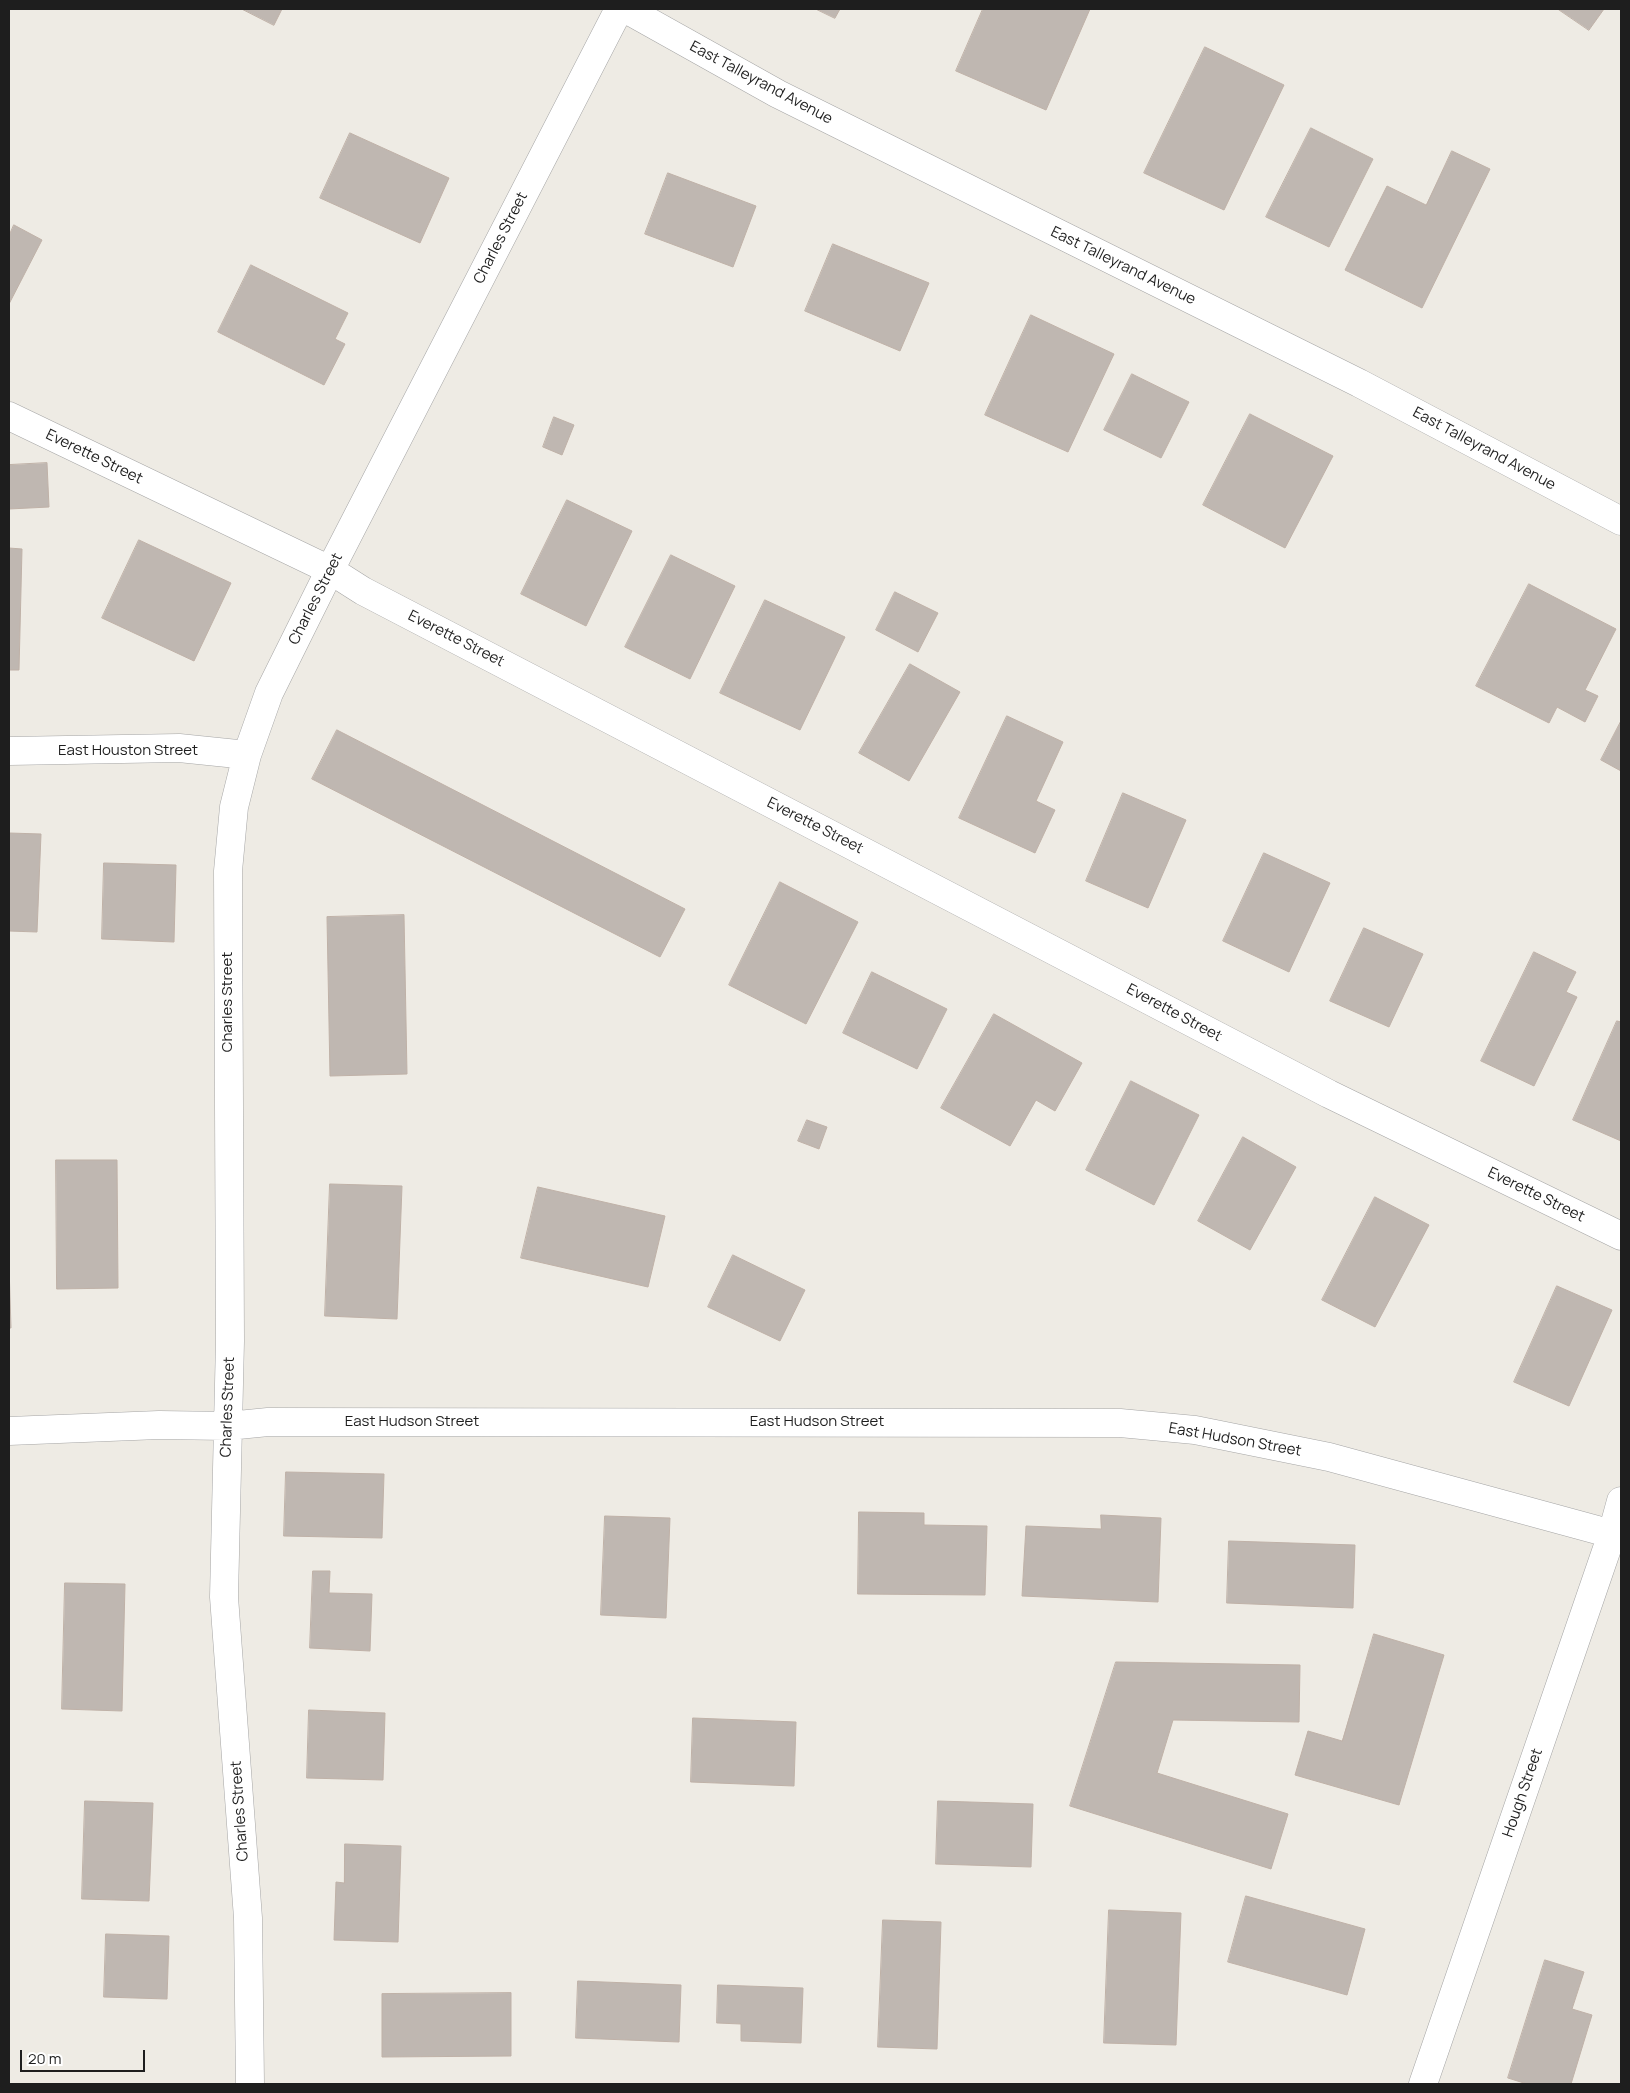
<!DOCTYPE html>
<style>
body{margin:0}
#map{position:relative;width:1630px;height:2093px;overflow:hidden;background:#eeebe4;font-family:Manrope,sans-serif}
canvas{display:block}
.frame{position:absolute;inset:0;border:10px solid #1e1e1e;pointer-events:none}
.scale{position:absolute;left:20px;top:2050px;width:125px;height:22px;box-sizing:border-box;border:2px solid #1e1e1e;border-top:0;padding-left:6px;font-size:15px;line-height:18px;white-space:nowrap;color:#1e1e1e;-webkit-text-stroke:4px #fff;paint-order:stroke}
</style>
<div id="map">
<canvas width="1630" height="2093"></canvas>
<div class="frame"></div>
<div class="scale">20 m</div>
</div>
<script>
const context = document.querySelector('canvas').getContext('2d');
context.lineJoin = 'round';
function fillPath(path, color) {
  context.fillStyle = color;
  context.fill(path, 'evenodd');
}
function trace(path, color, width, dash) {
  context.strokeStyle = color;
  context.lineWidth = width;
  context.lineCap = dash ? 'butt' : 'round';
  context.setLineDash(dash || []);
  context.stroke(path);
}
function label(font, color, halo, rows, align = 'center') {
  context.font = font + ' Manrope,sans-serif';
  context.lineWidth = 5;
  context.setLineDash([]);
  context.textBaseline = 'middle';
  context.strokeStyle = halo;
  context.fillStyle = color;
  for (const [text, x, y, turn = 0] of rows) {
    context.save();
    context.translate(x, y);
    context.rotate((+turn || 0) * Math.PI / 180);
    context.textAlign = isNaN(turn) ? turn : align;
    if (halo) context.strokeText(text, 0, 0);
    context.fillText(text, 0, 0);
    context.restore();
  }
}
const building = new Path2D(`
 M242,9h40l-8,16z
 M816,9h24l-5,9z
 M983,9h107l-44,101 -90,-39z
 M1558,9h46l-15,21z
 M1205,47l79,38 -60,125 -80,-37z
 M1311,128l62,31 -44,88 -63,-30z
 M350,133l99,45 -29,65 -100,-45z
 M1452,151l38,18 -68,139 -77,-38 42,-84 39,19z
 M668,173l88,33 -23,61 -88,-33z
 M14,225l28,15 -33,64v-68z
 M833,244l96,39 -29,68 -95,-40z
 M251,265l97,48 -13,26 10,5 -21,41 -106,-53z
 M1031,315l83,39 -46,98 -83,-37z
 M1132,374l57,28 -28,56 -57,-28z
 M1250,414l83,42 -48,92 -82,-43z
 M554,417l20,8 -12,30 -19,-8z
 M47,463l2,44 -40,2v-44z
 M567,500l65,31 -46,95 -65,-32z
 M139,540l92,43 -37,78 -92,-43z
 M9,548l13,1 -3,121h-10z
 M671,555l64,31 -45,93 -65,-32z
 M1529,584l87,45 -31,61 13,6 -13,26 -28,-15 -8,16 -73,-37z
 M895,592l43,21 -20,39 -42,-22z
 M765,600l80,37 -45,93 -80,-37z
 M910,664l50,28 -51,89 -50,-28z
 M1007,716l56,26 -27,59 19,9 -20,43 -76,-35z
 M1621,721v50l-20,-11z
 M337,730l348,179 -25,48 -348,-178z
 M1123,793l63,27 -38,88 -62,-27z
 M9,833l32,1 -4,98 -28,-1z
 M1264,853l66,30 -41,89 -66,-31z
 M104,863l72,2 -2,77 -72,-3z
 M780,882l78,40 -52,102 -77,-39z
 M404,915l3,159 -77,2 -3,-159z
 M1364,928l59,26 -34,73 -59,-26z
 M1534,952l42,20 -10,20 11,5 -43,89 -53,-25z
 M872,972l75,37 -30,60 -74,-36z
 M994,1014l88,49 -27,48 -19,-11 -26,46 -69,-38z
 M1617,1021l4,1v119l-48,-21z
 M1131,1081l68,34 -45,90 -68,-35z
 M807,1120l20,7 -8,22 -21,-8z
 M1243,1137l53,30 -46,83 -52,-29z
 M56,1160h61l1,128 -61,1z
 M330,1184l72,2 -5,133 -72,-3z
 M538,1187l127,29 -17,71 -127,-29z
 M1375,1197l54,28 -54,102 -53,-27z
 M733,1255l72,35 -25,51 -72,-34z
 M9,1266l2,62h-2z
 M1557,1286l55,24 -43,96 -55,-24z
 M286,1472l98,2 -2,64 -98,-2z
 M859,1512l65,1v12l63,1 -2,69 -127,-1z
 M1101,1515l60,3 -3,84 -136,-6 4,-70 75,3z
 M605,1516l65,2 -4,100 -65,-3z
 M1229,1541l126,4 -2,63 -126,-5z
 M313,1571h17l-1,22 43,1 -2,57 -60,-3z
 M65,1583l60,1 -3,127 -60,-2z
 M1374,1634l70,21 -45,150 -104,-30 13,-44 34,10z
 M1116,1662l184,3 -1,57 -126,-2 -16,53 131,41 -17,55 -201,-63z
 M309,1710l76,3 -2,67 -76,-2z
 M693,1718l103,4 -2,64 -103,-4z
 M85,1801l68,2 -4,98 -67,-2z
 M938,1801l95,3 -2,63 -95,-3z
 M345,1844l56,2 -3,96 -64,-2 2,-58 8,1z
 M1246,1896l119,33 -18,66 -119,-33z
 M1109,1910l72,3 -5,132 -72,-2z
 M883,1920l58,2 -4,127 -59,-2z
 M106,1934l63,2 -2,63 -63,-2z
 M1545,1960l39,12 -12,37 20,6 -21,69h-44l-19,-6z
 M578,1981l103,4 -2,57 -103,-4z
 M718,1985l85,3 -2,55 -60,-2v-17l-24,-1z
 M511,1993v63l-129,1v-63z`);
const minor = new Path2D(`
 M626,9l152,85 581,289 262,138
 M9,416l321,154 33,21 966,503 292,142
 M9,751l170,-3 68,7
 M9,1431l150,-6 69,1 40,-4 852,1 75,7 134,27 283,77
 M250,2084l-2,-166 -24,-321 6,-256 -2,-470 6,-64 13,-52 22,-62 61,-123 289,-561
 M1423,2084l189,-550 9,-33`);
const streetNames = [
 ["East Talleyrand Avenue",761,83,28],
 ["Charles Street",501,238,-63],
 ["East Talleyrand Avenue",1123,266,26],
 ["East Talleyrand Avenue",1484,449,28],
 ["Everette Street",94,457,26],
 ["Charles Street",316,599,-63],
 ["Everette Street",456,639,27],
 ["East Houston Street",128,751],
 ["Everette Street",815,826,27],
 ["Charles Street",228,1002,-90],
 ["Everette Street",1174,1013,28],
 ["Everette Street",1536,1195,26],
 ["Charles Street",228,1407,-88],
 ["East Hudson Street",412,1422],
 ["East Hudson Street",817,1422],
 ["East Hudson Street",1235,1440,10],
 ["Hough Street",1523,1793,-71],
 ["Charles Street",240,1811,-94]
];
fillPath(building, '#bfb7b1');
trace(building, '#bfb1a7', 1);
trace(minor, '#a5a5a5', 29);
trace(minor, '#fff', 28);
label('15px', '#1e1e1e', '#fff', streetNames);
</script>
